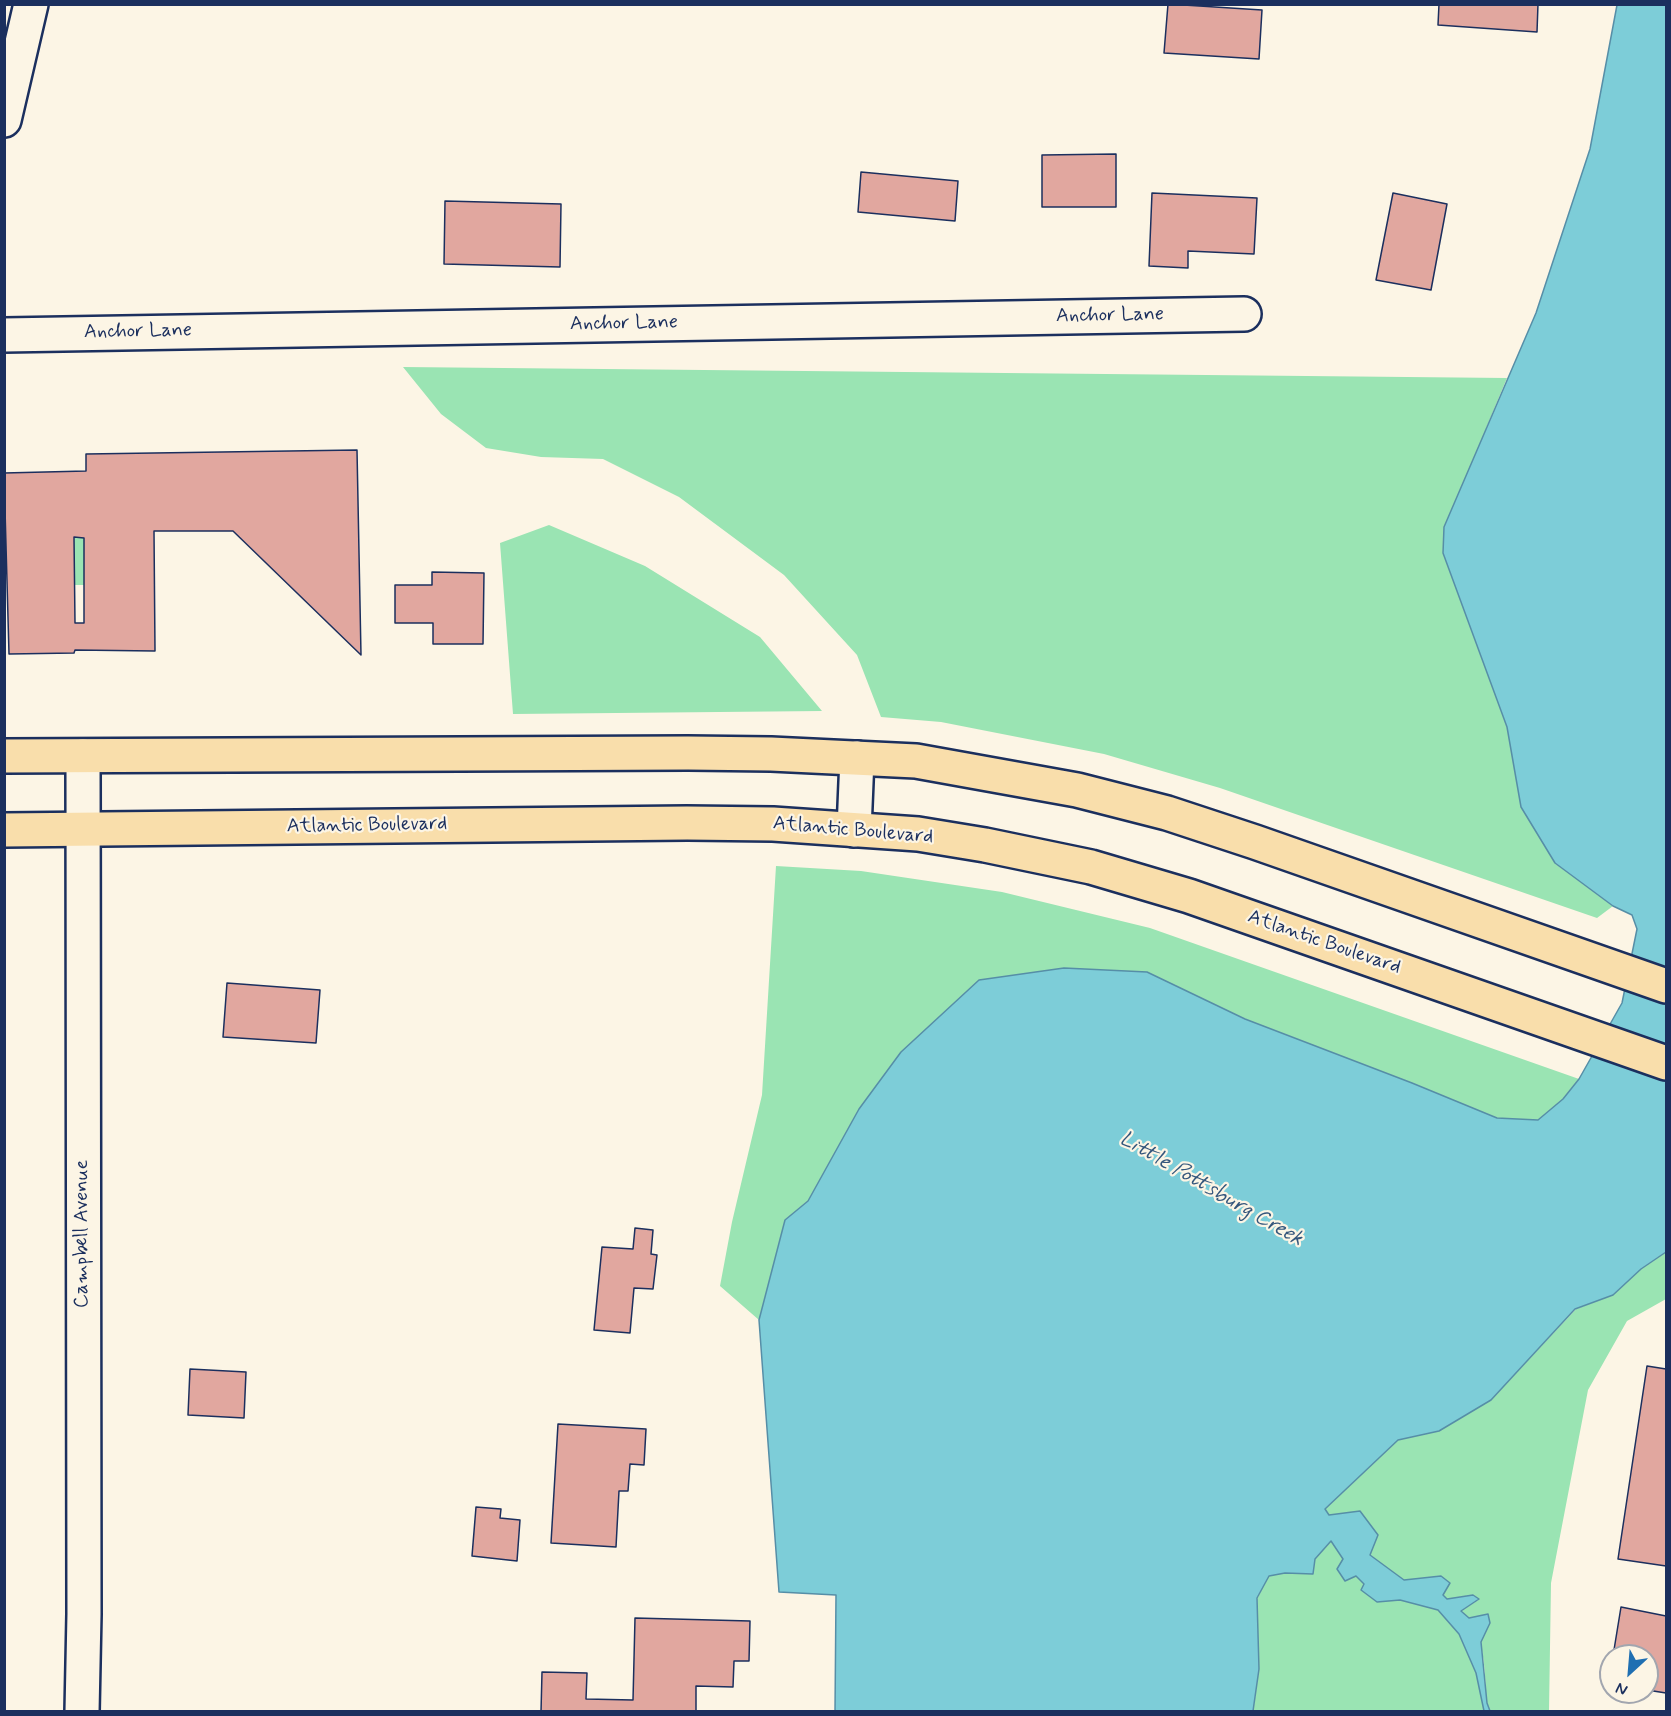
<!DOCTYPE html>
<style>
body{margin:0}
#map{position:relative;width:1671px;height:1716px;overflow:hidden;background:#fcf5e5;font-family:Mynerve,sans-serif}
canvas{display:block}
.frame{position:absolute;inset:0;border:6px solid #1b2f5e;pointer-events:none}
.north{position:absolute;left:1599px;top:1644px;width:60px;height:60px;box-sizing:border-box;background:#fcf5e5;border:2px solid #a2a6af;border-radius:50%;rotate:206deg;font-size:16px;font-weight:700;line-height:24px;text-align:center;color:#1b2f5e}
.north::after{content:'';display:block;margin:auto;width:21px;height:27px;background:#1f6fb2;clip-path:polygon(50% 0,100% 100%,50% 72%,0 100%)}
</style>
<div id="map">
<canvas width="1671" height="1716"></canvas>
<div class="frame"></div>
<div class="north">N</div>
</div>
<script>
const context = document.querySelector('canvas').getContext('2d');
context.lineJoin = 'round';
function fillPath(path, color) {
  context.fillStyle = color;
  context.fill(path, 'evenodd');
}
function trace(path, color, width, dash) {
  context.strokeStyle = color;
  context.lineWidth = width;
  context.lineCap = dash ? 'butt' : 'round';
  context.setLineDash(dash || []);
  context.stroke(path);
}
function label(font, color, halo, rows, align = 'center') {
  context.font = font + ' Mynerve,sans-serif';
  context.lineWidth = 4.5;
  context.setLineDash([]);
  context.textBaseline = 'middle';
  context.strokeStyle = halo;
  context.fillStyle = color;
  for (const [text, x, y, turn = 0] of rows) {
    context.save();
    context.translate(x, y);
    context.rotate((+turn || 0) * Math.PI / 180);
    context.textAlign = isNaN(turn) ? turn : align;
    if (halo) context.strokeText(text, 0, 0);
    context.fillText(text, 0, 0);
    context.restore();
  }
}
const green = new Path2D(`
 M403,367l1104,11 -20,48 -44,127 64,174 14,80 34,56 58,43 -16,12 -377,-130 -116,-34 -163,-32 -60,-5 -24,-62 -73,-80 -105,-78 -76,-38 -62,-2 -55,-9 -45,-34z
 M549,525l96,41 115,71 62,74 -309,3 -13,-171z
 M74,537l10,1 1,47h-11z
 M776,866l85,5 141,21 148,36 429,151 -16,20 -25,21 -41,-2 -85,-35 -167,-64 -98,-47 -288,137 -51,92 -23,19 -26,100 -39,-34 12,-64 30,-127z
 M1666,1252v47l-39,22 -39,69 -37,193 -2,128h-59l-3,-7c-3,-32 0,-71 -26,-93l17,-11 -6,-5 -25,4 -4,-4 -2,-19 -36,5 -35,-26 -41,-40 -4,-6 73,-69 41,-9 52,-31 85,-91 37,-14 28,-26z
 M1331,1541l46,61 23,-2 38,10 21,24 17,39 8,38 -231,1 6,-43 -2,-70 11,-23 17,-3 28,1 2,-15z`);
const water = new Path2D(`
 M1617,5h49v1247l-25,17 -28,26 -38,14 -84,91 -52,31 -41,9 -73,69 4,6 31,-4 18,24 -8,20 34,25 37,-4 9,7 -7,12 4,4 26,-4 6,4 -18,12 8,7 19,-4 2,9 -9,19 6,61 3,8h-6l-8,-38 -17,-39 -21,-24 -38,-10 -23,2 -16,-12 3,-6 -8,-8 -11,5 -8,-12 6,-10 -12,-18 -16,18 -2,15 -28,-1 -16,3 -12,22 2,71 -6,42h-418l1,-116 -57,-3 -20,-272 26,-100 23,-19 51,-92 42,-57 78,-72 85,-12 83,4 98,47 167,64 85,35 41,2 25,-21 16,-20 43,-76 15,-74 -5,-14 -19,-9 -58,-43 -34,-56 -14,-80 -64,-174 1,-26 92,-214 54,-164z`);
const building = new Path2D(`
 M1168,4l94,6 -3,49 -95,-6z
 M1439,4h99l-1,28 -99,-7z
 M1116,154v53h-74v-52z
 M861,172l97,9 -3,40 -97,-9z
 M1152,193l105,5 -3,56 -66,-3v17l-39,-2z
 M1393,193l54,11 -16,86 -55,-10z
 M445,201l116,3 -1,63 -116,-3z
 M357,450l4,205 -128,-124h-79l1,120 -80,-1 -1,3 -65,1 -5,-181 82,-2v-17zM74,537l10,1v85h-9z
 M432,572l52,1 -1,71h-50v-21h-38v-38h37z
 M227,983l93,7 -4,53 -93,-6z
 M635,1228l18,2 -2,24 6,1 -4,34 -19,-1 -4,45 -36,-3 8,-83 31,2z
 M1647,1366l19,3v197l-48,-7z
 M190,1369l56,3 -2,46 -56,-3z
 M558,1424l88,5 -2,36 -14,-1 -2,27h-9l-3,56 -65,-4z
 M476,1507l25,2 -1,9 20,2 -3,41 -45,-5z
 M1621,1607l45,9v77l-19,-3v-34h-34z
 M635,1618l115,3 -1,40h-15l-1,26 -37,-1v26h-155l1,-40 45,1 -1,26 47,1z`);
const minor = new Path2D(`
 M4,120l27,-116
 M4,335l1240,-21
 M854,830l3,-72
 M82,1712l2,-98 -1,-858`);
const primary = new Path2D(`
 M4,756l684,-3 83,1 145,7 161,29 90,23 88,29 411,144
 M4,830l683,-7 86,1 145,10 67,11 106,22 98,29 477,167`);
const streetNames = [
 ["Anchor Lane",1110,316,-1],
 ["Anchor Lane",624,324,-1],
 ["Anchor Lane",138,332,-1],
 ["Atlantic Boulevard",367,826,-1],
 ["Atlantic Boulevard",853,831,5],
 ["Atlantic Boulevard",1324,943,19],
 ["Campbell Avenue",83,1234,-90]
];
const waterNames = [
 ["Little Pottsburg Creek",1211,1190,30]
];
fillPath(green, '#9ae4b3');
fillPath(water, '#7dcdd8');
trace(water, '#568ea7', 1.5);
fillPath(building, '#e1a79f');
trace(building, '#1b2f5e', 1.5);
trace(minor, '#1b2f5e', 38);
trace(primary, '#1b2f5e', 38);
trace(minor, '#fcf5e5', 33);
trace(primary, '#f9deab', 33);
label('20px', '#1b2f5e', '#fcf5e5', streetNames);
label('italic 21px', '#34567c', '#fcf5e5', waterNames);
</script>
